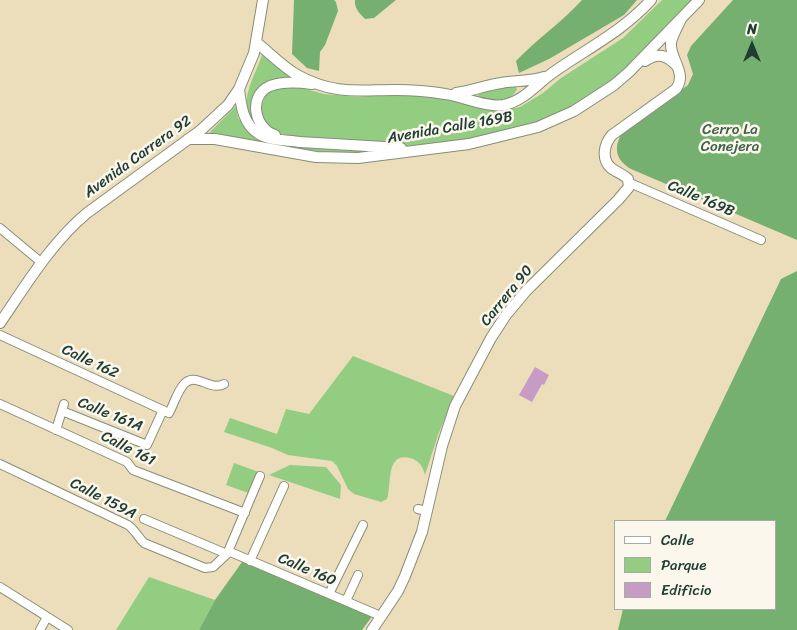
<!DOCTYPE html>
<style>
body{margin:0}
#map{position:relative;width:797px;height:630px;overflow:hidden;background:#eddebb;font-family:Sriracha,sans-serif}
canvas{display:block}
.legend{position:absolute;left:614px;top:520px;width:162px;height:90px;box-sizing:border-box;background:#fbf7ec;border:1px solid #a3ada2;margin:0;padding:6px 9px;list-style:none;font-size:15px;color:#1f3d34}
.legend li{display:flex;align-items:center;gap:10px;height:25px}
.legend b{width:25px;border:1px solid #a3ada2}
.north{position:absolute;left:727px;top:20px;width:50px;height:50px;-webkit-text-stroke:4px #fbf7ec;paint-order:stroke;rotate:0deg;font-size:14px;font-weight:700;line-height:20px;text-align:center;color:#1f3d34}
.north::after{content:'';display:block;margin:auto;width:18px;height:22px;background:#1f3d34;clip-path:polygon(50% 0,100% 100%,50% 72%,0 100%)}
</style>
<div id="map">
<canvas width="797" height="630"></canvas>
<ul class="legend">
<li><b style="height:6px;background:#fff"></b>Calle</li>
<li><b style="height:14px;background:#92cd82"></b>Parque</li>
<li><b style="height:14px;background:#c69cc6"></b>Edificio</li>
</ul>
<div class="north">N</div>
</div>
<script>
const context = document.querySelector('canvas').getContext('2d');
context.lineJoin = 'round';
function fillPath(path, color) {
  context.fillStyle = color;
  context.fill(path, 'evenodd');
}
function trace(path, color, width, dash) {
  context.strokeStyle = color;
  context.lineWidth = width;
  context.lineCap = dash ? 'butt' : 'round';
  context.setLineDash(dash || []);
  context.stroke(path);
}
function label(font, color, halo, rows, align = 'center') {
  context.font = font + ' Sriracha,sans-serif';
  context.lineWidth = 5;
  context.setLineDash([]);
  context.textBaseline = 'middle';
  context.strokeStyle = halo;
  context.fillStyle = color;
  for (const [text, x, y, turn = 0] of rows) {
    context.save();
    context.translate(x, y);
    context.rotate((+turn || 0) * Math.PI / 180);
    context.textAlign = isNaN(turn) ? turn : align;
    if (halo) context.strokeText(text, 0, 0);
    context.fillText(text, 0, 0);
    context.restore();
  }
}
const green = new Path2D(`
 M662,0h31l-51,58 -40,34 -70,35 -92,17 -34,2 -97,-7 -17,-2 -23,-7 -10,-20 2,-11 7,-6 10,-6 24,1 22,6 33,3 43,-4 42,4 58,14 20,-4 23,-14 18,-15 62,-40z
 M262,55l36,24c-10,0 -22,-1 -32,3 -18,9 -16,33 -9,47 -22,-24 -4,-48 5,-74z
 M515,84l2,6c-8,11 -17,13 -29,10 -5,-1 -7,-1 -11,-5l15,-6z
 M236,106l2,12 9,11 37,15 37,5 62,2 -31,3h-27l-121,-16z
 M353,356l101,40 -16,39 -13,40c-2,-8 -6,-15 -15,-17 -25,-6 -18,27 -23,41l-6,3 -27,-8 -6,-5 -11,-23 -5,-5 -44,-6 -16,-7 -48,-16 6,-14 47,16 9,-25 23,5z
 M234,463l25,9 -8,22 -25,-9z
 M290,465l36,2 15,18 -1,14 -71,-24z
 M149,577l66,23 -16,30h-83z`);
const forest = new Path2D(`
 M294,0h40l2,2 2,9 -13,34 -5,7 -1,19 -12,-3 -15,-14z
 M355,0h41l-22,18 -9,1c-5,-5 -11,-11 -10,-19z
 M582,0h55l-13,15 -75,44 -30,14 -3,-12c21,-22 46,-39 66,-61z
 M733,0h64v240l-166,-71c-14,-8 -18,-20 -10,-34l67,-50 5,-11 -6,-19 4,-9z
 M797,271v359h-179l5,-21h153v-88h-111l116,-242z
 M242,562l131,53 -11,15h-163l16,-30z`);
const building = new Path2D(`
 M535,367l14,8 -5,10 -2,-1 -10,18 -13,-7z`);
const street = new Path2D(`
 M630,183l131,57
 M0,228l42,35
 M0,335l169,78c5,-9 8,-21 15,-29 11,-13 27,8 40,0
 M0,404l127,58 6,8 112,43
 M62,411l85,34 16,-35
 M56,430l8,-26
 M0,464l128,61c7,5 10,12 16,18l61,25 8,-1 14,-13 33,-78
 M418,509l9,2
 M144,519l83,35
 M228,551l148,63
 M250,561l34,-75
 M0,587l68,43
 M329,594l34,-69
 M346,601l12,-26
 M40,630l7,-13`);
const secondary = new Path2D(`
 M257,43c14,11 27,25 42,33 36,19 59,14 96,14 17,0 33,1 50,4 17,2 42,14 59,11 19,-4 32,-20 47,-31 35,-25 71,-42 100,-74
 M645,61c13,-9 22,-6 32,5
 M239,89c2,17 4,35 20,45 11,7 28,6 41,8 34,2 68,4 101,6
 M456,93c16,-2 30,-8 45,-10 15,-3 29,-1 43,-6
 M275,135c-20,-6 -28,-39 -5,-49 13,-5 28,-4 42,-2
 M188,139h27l101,18 42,1 111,-14 69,-17 36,-16 40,-26 15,-13 70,-72
 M0,323c26,-38 51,-80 87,-110l114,-83 27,-25 11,-16 15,-36 9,-53
 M372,630l26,-39 7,-15 17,-44 20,-86 13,-40 36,-68 15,-23 20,-24 92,-91 11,-13 -1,-8c-5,-5 -12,-7 -17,-11 -10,-9 -7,-24 1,-33l64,-46c12,-16 -7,-30 -5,-47 2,-8 7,-16 10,-23`);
const streetNames = [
 ["Avenida Calle 169B",450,128,-10],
 ["Avenida Carrera 92",138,157,-36],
 ["Calle 169B",701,199,23],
 ["Carrera 90",507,296,-51],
 ["Calle 162",90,362,25],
 ["Calle 161A",110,415,22],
 ["Calle 161",128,449,27],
 ["Calle 159A",103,499,27],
 ["Calle 160",307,570,23]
];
const parkNames = [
 ["Cerro La",730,130],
 ["Conejera",730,147]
];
fillPath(green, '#92cd82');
fillPath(forest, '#75b070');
fillPath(building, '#c69cc6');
trace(street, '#868e78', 10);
trace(secondary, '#868e78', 12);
trace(street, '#fff', 8);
trace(secondary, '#fff', 10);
label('15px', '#1f3d34', '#fbf7ec', streetNames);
label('15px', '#3c6148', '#fbf7ec', parkNames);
</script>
